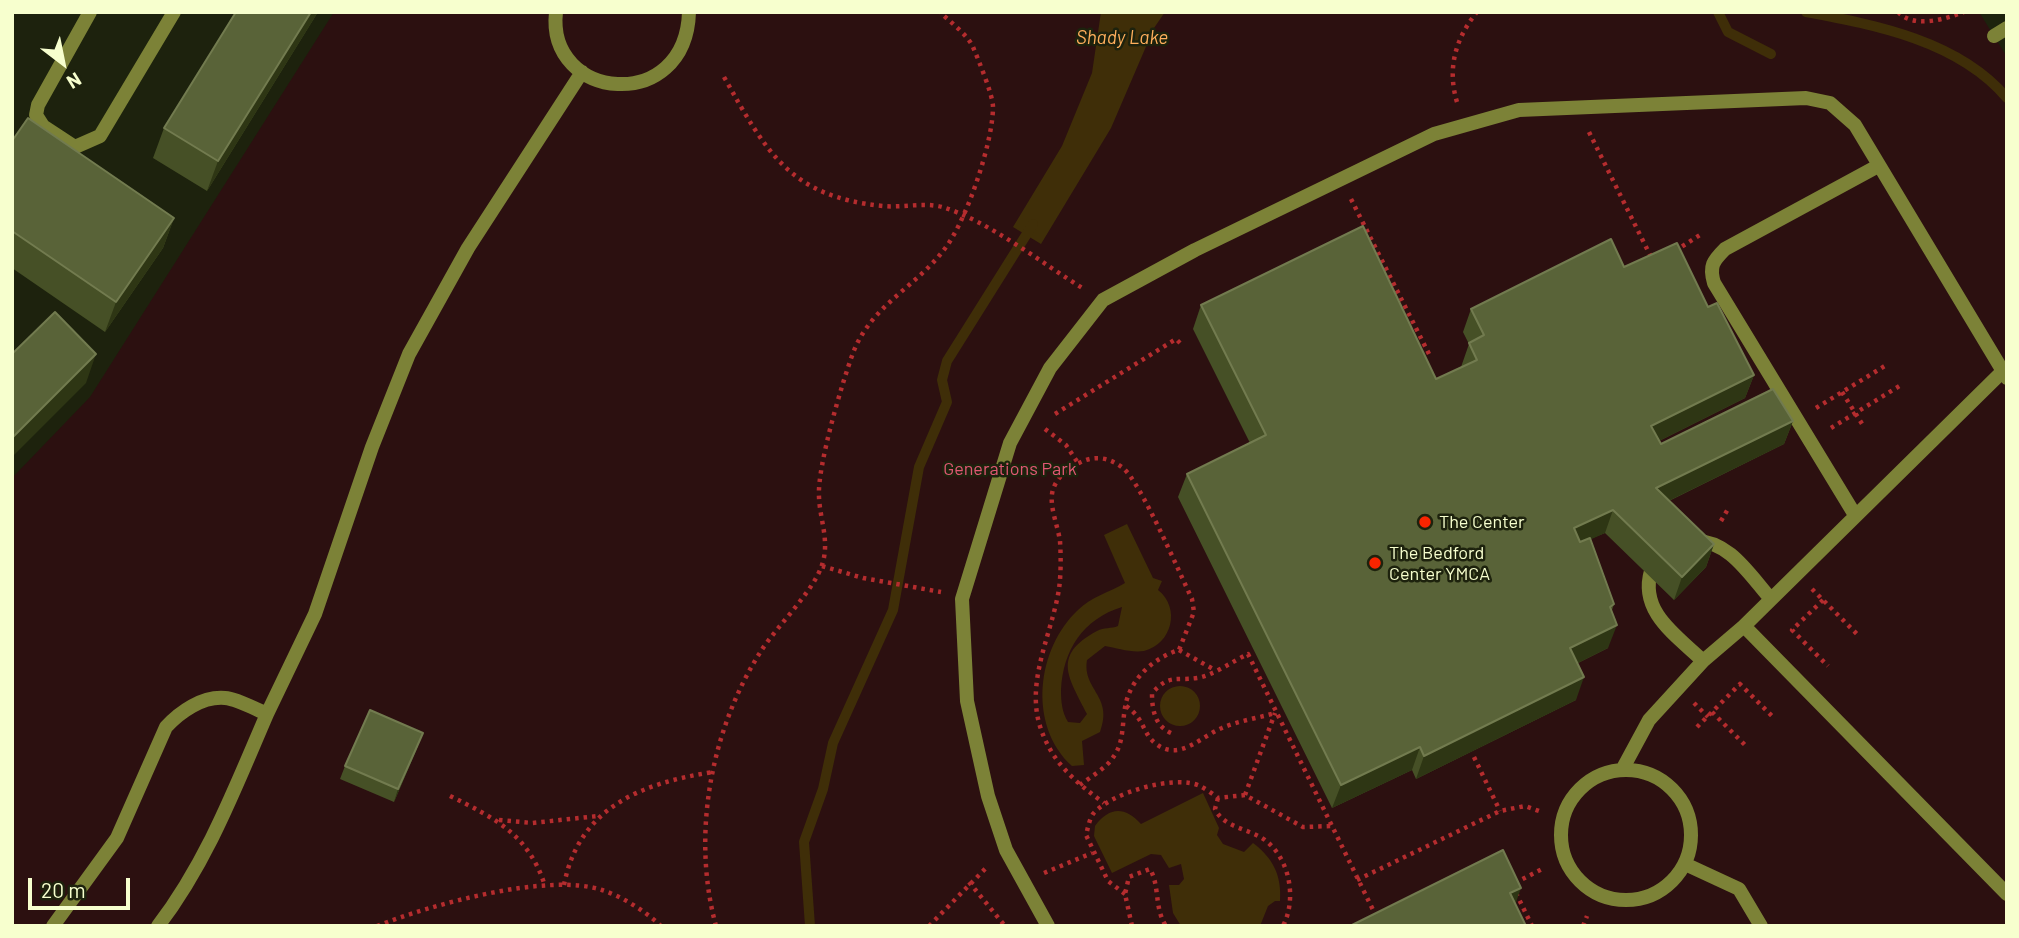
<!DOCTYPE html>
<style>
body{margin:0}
#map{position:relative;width:2019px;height:938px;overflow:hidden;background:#1d220d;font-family:Barlow,sans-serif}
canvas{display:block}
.frame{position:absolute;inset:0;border:14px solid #f7ffce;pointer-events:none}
.north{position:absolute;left:28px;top:28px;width:70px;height:70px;-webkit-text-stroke:5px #1d220d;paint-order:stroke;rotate:148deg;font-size:19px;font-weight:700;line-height:28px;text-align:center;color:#f7ffce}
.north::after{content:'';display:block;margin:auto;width:24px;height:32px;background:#f7ffce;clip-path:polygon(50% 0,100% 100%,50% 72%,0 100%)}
.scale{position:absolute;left:28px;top:878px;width:102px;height:32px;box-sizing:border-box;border:4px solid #f7ffce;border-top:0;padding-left:9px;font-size:21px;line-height:24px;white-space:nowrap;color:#f7ffce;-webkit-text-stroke:5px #1d220d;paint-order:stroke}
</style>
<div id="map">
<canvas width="2019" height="938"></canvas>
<div class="frame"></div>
<div class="north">N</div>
<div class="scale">20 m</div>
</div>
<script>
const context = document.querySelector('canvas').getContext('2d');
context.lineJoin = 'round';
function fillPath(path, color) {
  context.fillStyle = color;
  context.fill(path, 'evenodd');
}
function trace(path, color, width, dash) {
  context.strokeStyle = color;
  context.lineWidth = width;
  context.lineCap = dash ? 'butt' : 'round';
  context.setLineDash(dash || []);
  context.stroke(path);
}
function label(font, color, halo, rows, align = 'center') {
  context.font = font + ' Barlow,sans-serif';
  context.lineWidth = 5;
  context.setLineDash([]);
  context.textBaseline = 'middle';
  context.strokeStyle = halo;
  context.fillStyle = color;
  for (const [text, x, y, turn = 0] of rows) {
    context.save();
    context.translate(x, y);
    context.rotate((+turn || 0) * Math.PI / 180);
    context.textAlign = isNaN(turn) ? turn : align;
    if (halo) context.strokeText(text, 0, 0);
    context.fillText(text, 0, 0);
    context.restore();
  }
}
const green = new Path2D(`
 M334,12h1645l28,45v869h-1995v-448l78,-81z`);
const water = new Path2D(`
 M1101,12h64l-11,16 -43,100 -70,116 -28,-17 49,-81 30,-73z
 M1127,524l26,54 9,3 -4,9c23,18 14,54 -14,61 -13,2 -27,-3 -39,-5l-18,14c-5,30 27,36 13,72l-18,9 2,24 -12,1c-45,-41 -35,-118 6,-156 13,-13 32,-18 47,-27l-21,-48zM1122,607l-4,19c-7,3 -14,1 -21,5 -47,25 -27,48 -10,83l-7,9 -12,-1c-6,-10 -7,-20 -7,-32 2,-40 22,-71 61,-83z
 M1160 706a20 20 0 1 1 40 0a20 20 0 1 1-40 0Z
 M1203,793l16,35 -2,7 6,9 21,8 9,-9c20,15 29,33 27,58h-5l-7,5 -8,20h-79l-8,-13 -4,-28h10l5,-6 -3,-15 -12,4 -8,-13 -10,-1 -39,19 -18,-37 1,-10c15,-20 30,-19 46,-2z`);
const stream = new Path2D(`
 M1718,12l10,20 43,22
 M1806,12c70,13 153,29 201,86
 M810,926l-6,-84 19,-53 10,-46 60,-133 26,-143 28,-65 -5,-22 5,-19 86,-137`);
const path = new Path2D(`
 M1898,12c16,17 47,7 66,0
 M724,77c42,74 65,120 159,129 19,2 41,-4 59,1 45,13 101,57 142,82
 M1457,102c-10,-33 -2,-63 20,-90
 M1589,132l63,127
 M1351,199l78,155
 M1675,251l28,-18
 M1842,392l22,35
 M1816,408l72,-44
 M1055,414l121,-75 4,4
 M1831,428l70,-43
 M1045,429l21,16 12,18
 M1721,521l7,-12
 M822,566l41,12 78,14
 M1812,589l47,47
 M1823,600l-31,30 36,36
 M1179,650l34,19
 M1694,703l14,14
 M1126,706c19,13 16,27 30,38 24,18 45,-8 66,-16 16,-7 36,-10 53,-15
 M1712,712l33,33
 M1697,727l43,-43 34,34
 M1171,733c-16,-7 -19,-23 -19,-40 18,-19 22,-12 45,-15 15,-2 36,-17 51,-24l128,262
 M1474,757l26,54
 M1080,785c10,-8 27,-17 34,-29 10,-14 8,-32 11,-48 4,-28 28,-50 54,-58l15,-38 -2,-13c-13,-27 -51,-116 -69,-131 -14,-11 -29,-13 -44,-5 -12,5 -25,17 -27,31 -2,14 6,33 8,47 1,16 1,33 -1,48 -7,44 -32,89 -20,134 11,38 35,58 65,80
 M1245,795l30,-82
 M450,796c45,22 79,39 95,90
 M1218,798l-3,11c9,19 33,19 50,31 25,19 32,59 18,86
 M499,820l33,3 66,-7
 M1044,873l48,-20
 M1357,880l143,-69 25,-5 14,5
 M969,882l36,44
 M1515,883l27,-14
 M564,885c15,-78 78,-102 149,-113
 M1516,893l16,33
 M1125,894l-17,-13 -22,-46c2,-7 3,-15 7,-21 17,-21 82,-40 107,-28 6,3 13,8 18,12l27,-3 58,32 28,-1
 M377,926c53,-21 170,-54 225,-36 21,7 43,21 59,36
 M716,926c-25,-91 -5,-197 45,-275 16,-25 52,-59 61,-86 8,-24 -2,-44 -3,-68 -2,-30 23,-114 34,-144 18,-48 65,-67 93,-106 21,-28 47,-105 47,-140 0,-12 -15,-48 -20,-60 -6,-13 -23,-25 -33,-35
 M929,926l58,-59
 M1132,926l-7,-32 4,-17 21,-8c10,17 4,39 16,57
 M1583,926l4,-10`);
const service = new Path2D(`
 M90,12l-52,93 -2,10 7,11 32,21 25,-11 74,-124
 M556,12c-10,89 130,103 133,0
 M2003,371l-259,255 263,268
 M1855,515l-141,-232c-5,-17 -1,-22 11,-34l153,-83
 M1693,541c35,-2 56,33 77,57
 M1651,571c-12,41 25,64 52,90
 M1622,770l27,-50 54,-59 41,-35
 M1561 835a65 65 0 1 1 130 0a65 65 0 1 1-130 0Z
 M1685,864l54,25 22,37
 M53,926l64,-88 49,-111c14,-15 36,-31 59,-29 13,1 30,11 42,16l48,-100 57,-167 37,-93 59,-106 114,-176
 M158,926c49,-64 77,-138 109,-212
 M1048,926l-42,-76 -18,-54 -21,-95 -5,-102 48,-156 40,-75 53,-68 92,-50 239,-116 85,-24 287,-12 24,5 25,22 152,253`);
const minor = new Path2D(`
 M1994,36l13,-8`);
const wall = new Path2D(`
 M318,12l-111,179 -54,-33 11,-30z
 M12,141l162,77 -11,30 -58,84 -93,-64z
 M1624,267l84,40 46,68 -9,23 -86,43 2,3 132,-23 -9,23 -115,57 45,43 -8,23 -32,33 -69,-67 -15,6 24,65 -2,6 -4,38 -30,15 -2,37 -160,79 -4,-9 -80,38 -154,-311 9,-23 63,-31 -57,-114 8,-24 235,74 25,-12 8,-23 -6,-12 8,-23z
 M418,746l-24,56 -54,-23 5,-13z`);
const shadedWall = new Path2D(`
 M311,12h7l-111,179 11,-30z
 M174,218l-11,30 -58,84 11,-30z
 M96,354l-10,29 -74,74v-19z
 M1754,375l-9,23 -102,51 8,-23z
 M1793,421l-9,23 -136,67 8,-23z
 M1613,510l-8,23 -40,18 9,-23z
 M1714,544l-8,23 -32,33 8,-23z
 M1617,625l-9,23 -46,23 8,-23z
 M1584,677l-8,23 -160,79 8,-23z
 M423,733l-5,13 -24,56 4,-13z
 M1420,747l-8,23 -80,38 9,-23z
 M1521,888l-8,23 -3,-18z`);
const building = new Path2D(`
 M236,12h75l-93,149 -54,-33z
 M28,118l146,100 -58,84 -104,-71v-90z
 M1363,226l73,153 41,-19 -8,-17 15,-8 -13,-26 140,-70 13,28 53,-24 31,64 9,-4 37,72 -103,51 10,18 112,-55 20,32 -137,67 58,56 -32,33 -69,-67 -39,18 6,14 10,-4 24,66 -4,3 7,18 -47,23 14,29 -160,79 -4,-9 -79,38 -154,-311 79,-39 -65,-130z
 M55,312l41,42 -84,84v-84z
 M370,710l53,23 -25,56 -53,-23z
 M1503,850l18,38 -11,5 16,33h-176z`);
const markers = [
 [1425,522,7,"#f92400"],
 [1375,563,7,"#f92400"]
];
const parkNames = [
 ["Generations Park",1010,469]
];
const poiNames = [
 ["The Center",1439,522],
 ["The Bedford",1389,553],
 ["Center YMCA",1389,574]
];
const waterNames = [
 ["Shady Lake",1122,38]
];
fillPath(green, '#2c1010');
fillPath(water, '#3f2e08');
trace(stream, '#3f2e08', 10);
trace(path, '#b52c2e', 4.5, [3.5, 5]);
trace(service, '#7c8237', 14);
trace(minor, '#7c8237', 14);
fillPath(wall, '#465026');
fillPath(shadedWall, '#2e3614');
fillPath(building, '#596338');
trace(building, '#727b4f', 2);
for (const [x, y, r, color] of markers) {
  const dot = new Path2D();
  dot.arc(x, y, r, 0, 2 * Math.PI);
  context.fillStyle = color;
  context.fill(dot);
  trace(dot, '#1d220d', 2.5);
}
label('18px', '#e15874', '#1d220d', parkNames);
label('18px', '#f7ffce', '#1d220d', poiNames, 'left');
label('italic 19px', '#ffaf5c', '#1d220d', waterNames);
</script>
